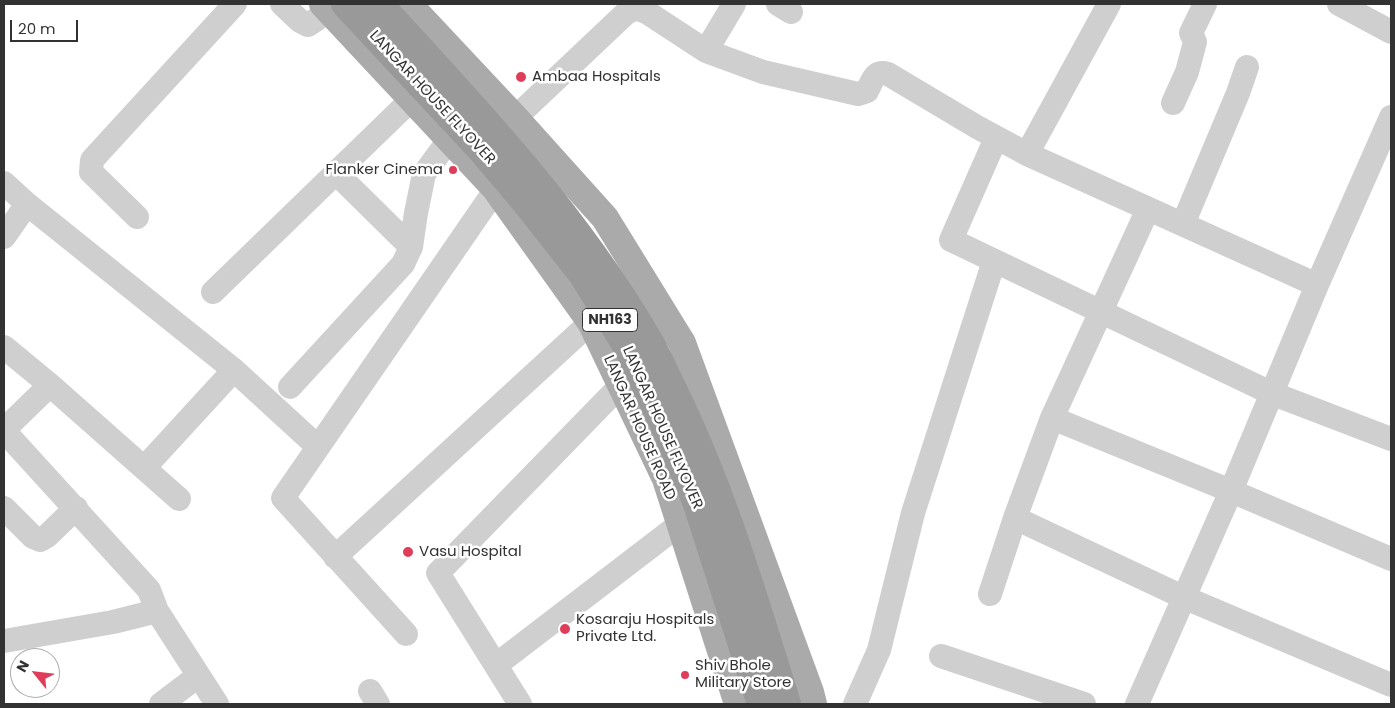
<!DOCTYPE html>
<style>
body{margin:0}
#map{position:relative;width:1395px;height:708px;overflow:hidden;background:#fff;font-family:Poppins,sans-serif}
canvas{display:block}
.frame{position:absolute;inset:0;border:5px solid #323232;pointer-events:none}
.north{position:absolute;left:10px;top:648px;width:50px;height:50px;box-sizing:border-box;background:#fff;border:1px solid #adadad;border-radius:50%;rotate:299deg;font-size:14px;font-weight:700;line-height:20px;text-align:center;color:#323232}
.north::after{content:'';display:block;margin:auto;width:18px;height:22px;background:#e03d5b;clip-path:polygon(50% 0,100% 100%,50% 72%,0 100%)}
.scale{position:absolute;left:10px;top:20px;width:68px;height:22px;box-sizing:border-box;border:2px solid #323232;border-top:0;padding-left:6px;font-size:15px;line-height:18px;white-space:nowrap;color:#323232;-webkit-text-stroke:4px #fff;paint-order:stroke}
</style>
<div id="map">
<canvas width="1395" height="708"></canvas>
<div class="frame"></div>
<div class="north">N</div>
<div class="scale">20 m</div>
</div>
<script>
const context = document.querySelector('canvas').getContext('2d');
context.lineJoin = 'round';
function trace(path, color, width, dash) {
  context.strokeStyle = color;
  context.lineWidth = width;
  context.lineCap = dash ? 'butt' : 'round';
  context.setLineDash(dash || []);
  context.stroke(path);
}
function label(font, color, halo, rows, align = 'center') {
  context.font = font + ' Poppins,sans-serif';
  context.lineWidth = 5;
  context.setLineDash([]);
  context.textBaseline = 'middle';
  context.strokeStyle = halo;
  context.fillStyle = color;
  for (const [text, x, y, turn = 0] of rows) {
    context.save();
    context.translate(x, y);
    context.rotate((+turn || 0) * Math.PI / 180);
    context.textAlign = isNaN(turn) ? turn : align;
    if (halo) context.strokeText(text, 0, 0);
    context.fillText(text, 0, 0);
    context.restore();
  }
}
const minor = new Path2D(`
 M282,4l18,17 8,4 9,-6 10,-11
 M778,4l13,8
 M1339,4l52,28
 M706,51l28,-47
 M1173,103l14,-31 8,-30 -4,-9 14,-29
 M515,118l111,-105 10,-5 12,5 58,38 57,21 95,22 9,-3c6,-11 7,-21 21,-17l89,53 50,27 290,131
 M996,138l-45,102 320,153 120,46
 M1027,154l82,-150
 M336,173l75,74
 M4,183l23,21 207,166 84,77
 M137,217l-46,-45 1,-12 143,-156
 M1183,224l55,-131 9,-26
 M4,237l23,-33
 M213,292l199,-193
 M4,347l46,38 129,114
 M50,385l-39,38 -3,4 -1,7 142,156 8,21
 M290,387l113,-123 8,-17 5,-34 8,-39 19,-26 8,-7
 M1052,418l179,73 160,68
 M144,468l90,-98
 M4,508l29,29 7,3 7,-4 29,-28
 M1015,518l168,79 208,88
 M335,557l256,-235
 M990,594l25,-76 37,-100 96,-209
 M406,634l-123,-136 213,-309
 M4,641l109,-19 44,-11 60,93
 M941,656l143,48
 M496,665l184,-141
 M370,691l8,13
 M161,704l37,-28
 M520,704l-82,-131 183,-188
 M855,704l24,-54 34,-137 81,-252
 M1137,704l94,-213 86,-206 74,-168`);
const major = new Path2D(`
 M323,4l173,185 95,133 75,157 72,225
 M408,4l107,114 90,100 77,125 128,349 3,12`);
const highwayBridge = new Path2D(`
 M345,4l138,148 48,57 51,65 45,73 38,80 31,74 65,203
 M379,4c96,104 194,208 266,330 9,14 16,30 23,45 52,103 85,215 119,325`);
const markers = [
 [521,77,6,"#e03d5b"],
 [453,170,5,"#e03d5b"],
 [408,552,6,"#e03d5b"],
 [565,629,6,"#e03d5b"],
 [685,675,5,"#e03d5b"]
];
const shields = [
 [610,320,55]
];
const shieldNames = [
 ["NH163",610,320]
];
const poiNames = [
 ["Ambaa Hospitals",532,77],
 ["Flanker Cinema",443,170,"right"],
 ["Vasu Hospital",419,552],
 ["Kosaraju Hospitals",576,620],
 ["Private Ltd.",576,637],
 ["Shiv Bhole",695,666],
 ["Military Store",695,683]
];
const streetNames = [
 ["LANGAR HOUSE FLYOVER",432,98,47],
 ["LANGAR HOUSE ROAD",639,428,66],
 ["LANGAR HOUSE FLYOVER",662,428,66]
];
trace(minor, '#cfcfcf', 24);
trace(major, '#aaa', 28);
trace(highwayBridge, '#999', 28);
for (const [x, y, r, color] of markers) {
  const dot = new Path2D();
  dot.arc(x, y, r, 0, 2 * Math.PI);
  context.fillStyle = color;
  context.fill(dot);
  trace(dot, '#fff', 2);
}
for (const [x, y, w] of shields) {
  const box = new Path2D();
  box.roundRect(x - w / 2, y - 11.5, w, 23, 4);
  context.fillStyle = '#fff';
  context.fill(box);
  trace(box, '#323232', 1);
}
label('bold 14px', '#323232', null, shieldNames);
label('15px', '#323232', '#fff', poiNames, 'left');
label('15px', '#323232', '#fff', streetNames);
</script>
